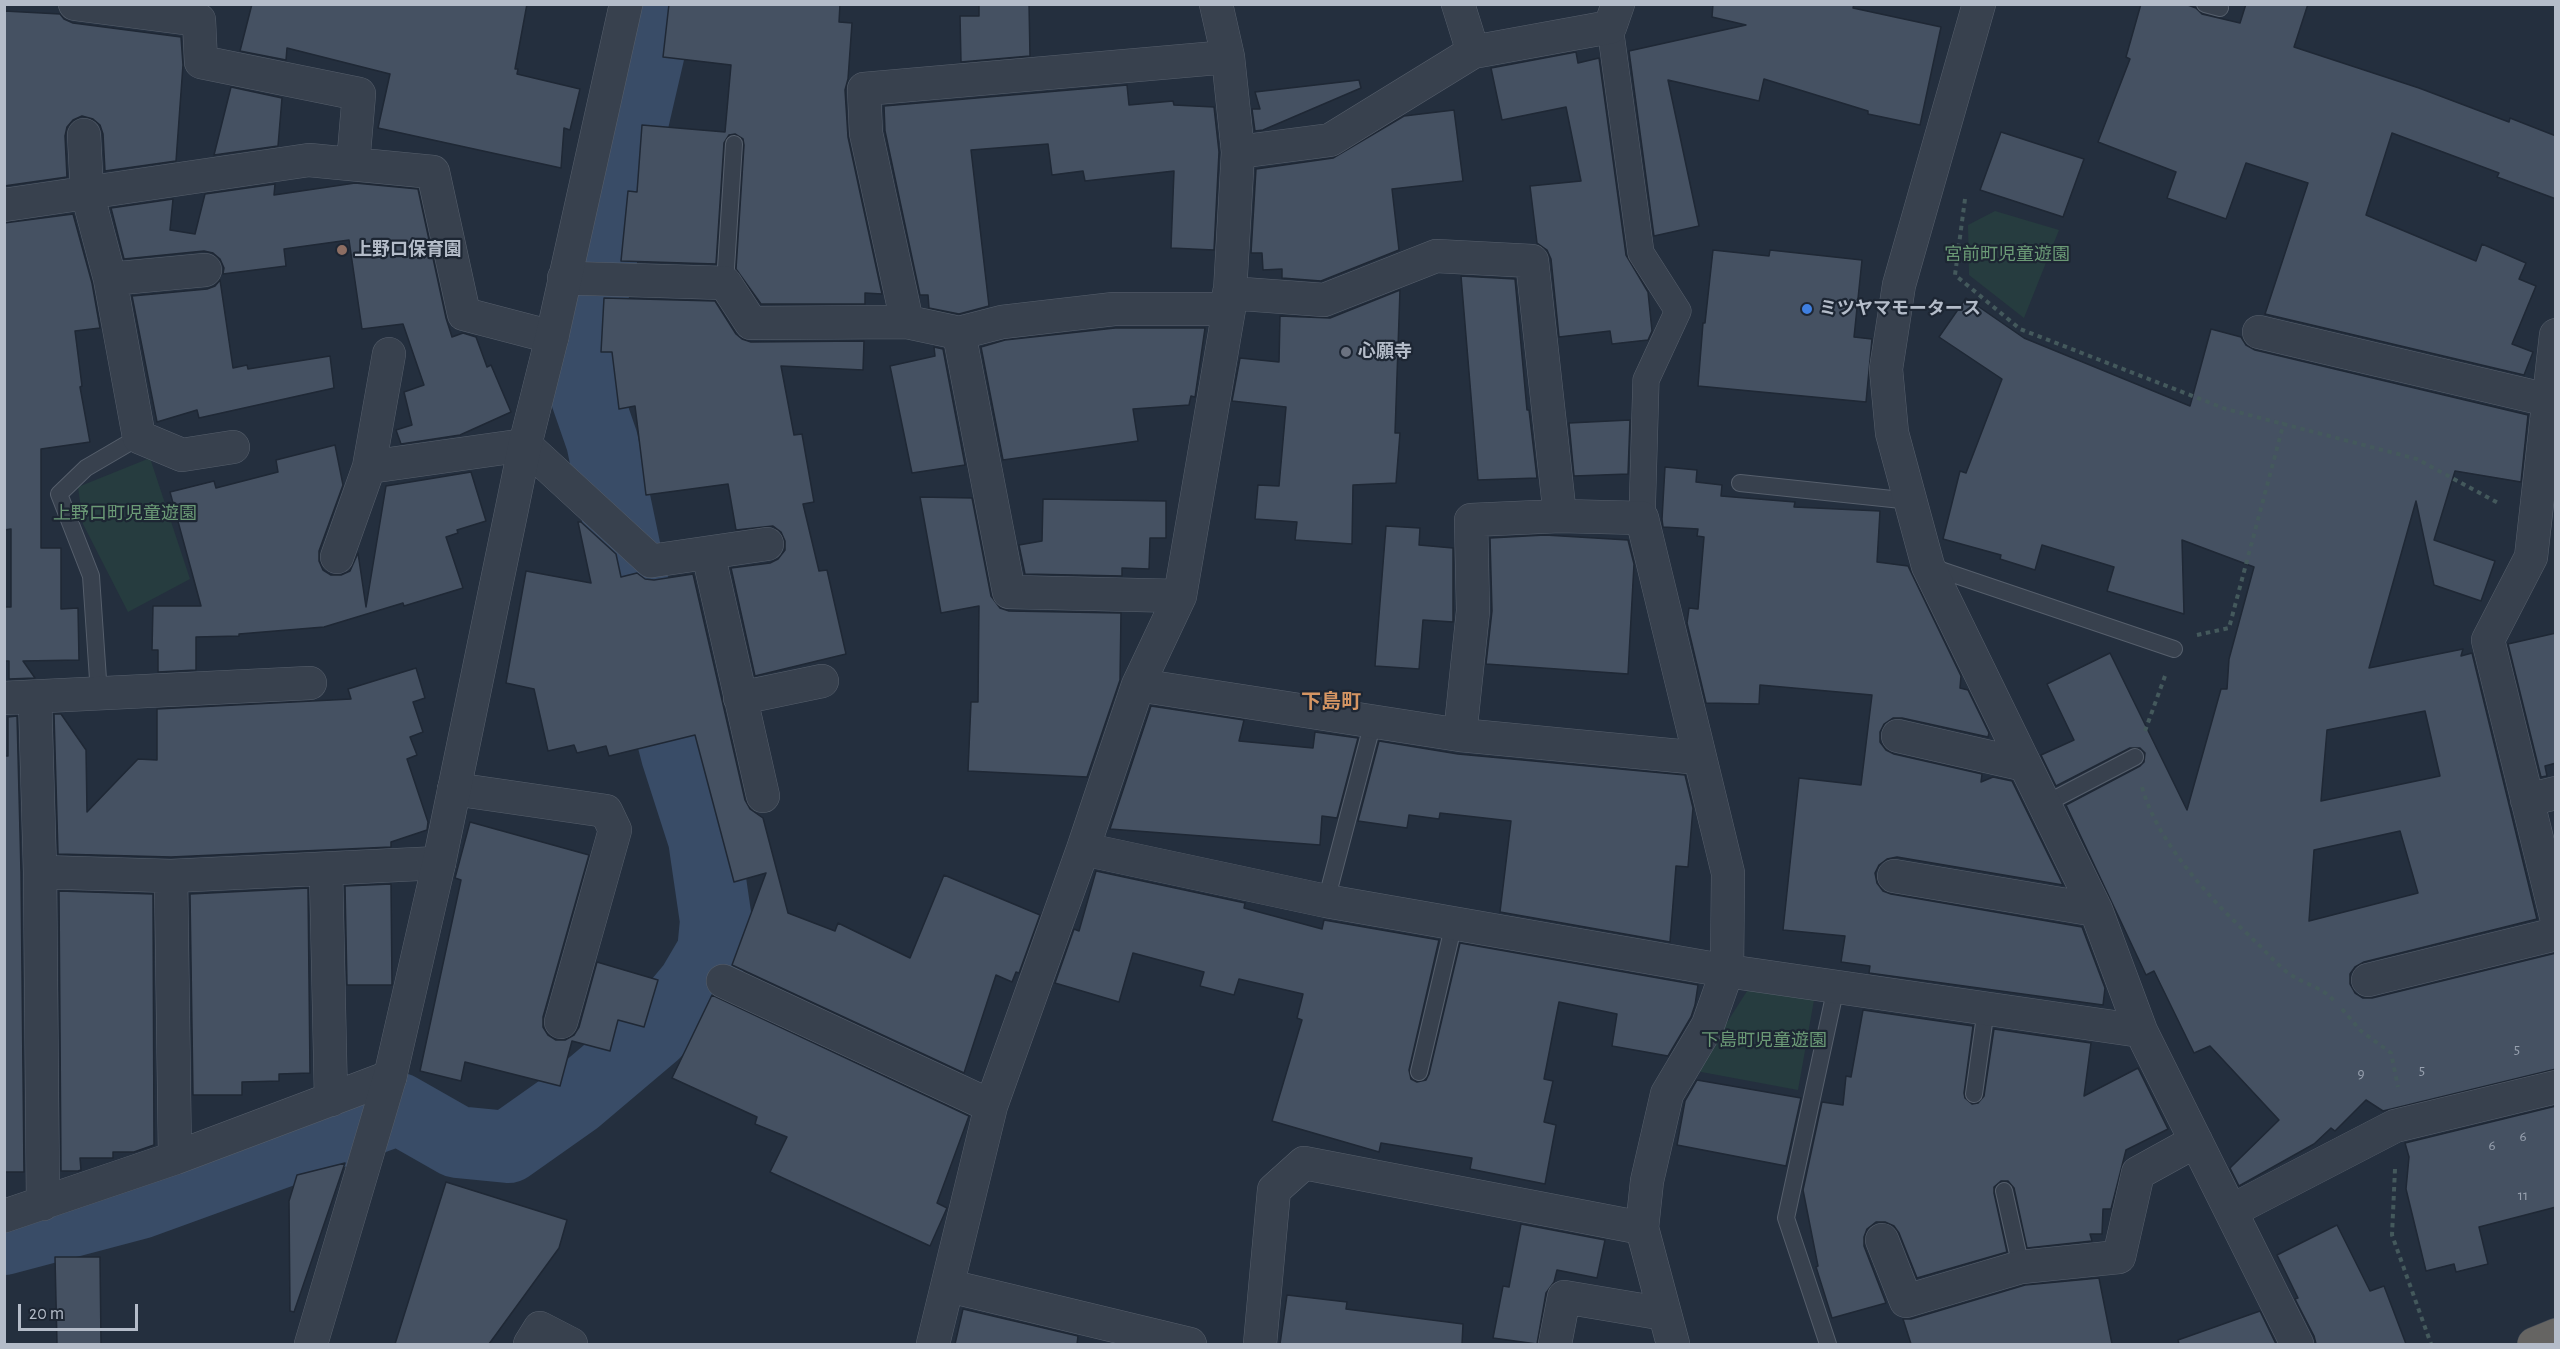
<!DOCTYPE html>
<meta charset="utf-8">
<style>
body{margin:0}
#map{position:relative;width:2560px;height:1349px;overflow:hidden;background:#242f3e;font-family:"Alegreya Sans",sans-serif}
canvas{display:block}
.frame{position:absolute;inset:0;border:6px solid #b4bcc9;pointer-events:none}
.scale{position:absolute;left:18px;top:1304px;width:120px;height:27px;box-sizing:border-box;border:3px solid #b4bcc9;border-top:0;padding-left:8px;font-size:18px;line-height:21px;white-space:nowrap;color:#b4bcc9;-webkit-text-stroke:4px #1d2633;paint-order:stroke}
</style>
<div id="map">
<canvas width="2560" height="1349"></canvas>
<div class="frame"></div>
<div class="scale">20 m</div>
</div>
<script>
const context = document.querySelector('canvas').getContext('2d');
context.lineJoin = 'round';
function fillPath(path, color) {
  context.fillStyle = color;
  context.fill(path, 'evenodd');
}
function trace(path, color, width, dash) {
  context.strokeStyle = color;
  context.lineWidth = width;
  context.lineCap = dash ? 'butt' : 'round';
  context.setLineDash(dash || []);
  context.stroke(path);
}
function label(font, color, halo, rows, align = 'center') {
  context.font = font + ' "Alegreya Sans","Noto Sans JP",sans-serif';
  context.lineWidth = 4.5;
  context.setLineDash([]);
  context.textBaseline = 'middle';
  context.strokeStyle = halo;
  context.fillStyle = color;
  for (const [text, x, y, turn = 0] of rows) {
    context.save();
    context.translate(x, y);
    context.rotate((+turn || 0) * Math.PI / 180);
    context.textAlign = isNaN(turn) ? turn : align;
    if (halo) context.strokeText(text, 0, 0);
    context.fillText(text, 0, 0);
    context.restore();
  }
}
const green = new Path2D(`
 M1995,211l64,19 -35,88 -55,-43 -1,-50z
 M150,458l40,121 -62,33 -45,-88 -5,-37z
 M1749,988l65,12 -16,90 -102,-19z`);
const river = new Path2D(`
 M4,1239l136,-36 259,-94 58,33 51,5 68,-48 78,-66 39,-47 20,-34 3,-31 -12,-82 -27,-84 -48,-185 -27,-129 -26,-75 84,-362`);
const building = new Path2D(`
 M252,4h275l-12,65h3l-1,5 63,15 -10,41 -6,-2 -3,40 -183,-40 12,-54 -103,-26 -1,12 -46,-9z
 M669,4h171l-1,18 13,1 -4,56 -3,11 3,47 34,157 -17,-1v11h-104l-25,-35 8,-124 -1,-6 -8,-5 -6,1 -5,8 -8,121 -95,-3 7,-70 9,1 5,-67 83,7 6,-67 -68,-8z
 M979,4h50l1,52 -69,6 -1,-46h19z
 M1713,4h141l-1,4 88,19 -21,98 -52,-11v-3l-104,-32 -5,22 -91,-21 31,146 -45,10 -25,-185 117,-26 -34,-8z
 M2141,4h44l11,4 6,6 38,9 6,-19h62l-14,43 125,41 90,34 1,-4 46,18v63l-59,-22 2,-4 -107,-40 -26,82 110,46 6,-17 44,19 -7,16 17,7 -24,58 21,8 -9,23 -259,-61 43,-131 -62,-20 -20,56 -59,-21 9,-26 -78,-30 32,-83 -4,-2z
 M4,11l56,3 4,5 9,4 108,14 2,28 -7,96 -71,10 -2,-37 -3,-9 -7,-6 -11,-3 -9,4 -6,7 -2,9 2,41 -63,9z
 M1576,52l2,11 21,-5 27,197 22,37 4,39 -4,9 -36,4 -2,-13 -51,6 -8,-78 -4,-9 -10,-7 -7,-57 51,-5 -15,-74 -64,13 -11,-52z
 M1359,80l2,8 -98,42 -8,1 -3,-22h8l-5,-17z
 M1127,85l2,20 44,-4 1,4 40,2 5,45 -5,98 -43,-2 3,-77 -89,10 -2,-10 -31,4 -4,-31 -77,6 18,156 -30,8 -30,-6 -1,-13h-8l-35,-164 -1,-25z
 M231,87l51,11 -4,48 -64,9z
 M1454,110l9,71 -71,8 7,61 -78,31 -39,-3v-9l-19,1 -1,-17h-11l5,-84 77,-11 71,-42z
 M2001,132l83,27 -21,58 -83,-27z
 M355,183l63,6 28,129 6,19 11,-4 13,4 11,30 4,-2 20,47 -51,23 -59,9 -5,-14 16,-5 -8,-33 20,-7 -21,-61 -41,5 -13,-89 -65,9 2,17 -63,8 1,-6 -4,-9 -7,-6 -9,-2 -80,8 -13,-51 62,-9 -3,31 25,4 10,-40 70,-10 -1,11z
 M73,214l19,69 8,45 -25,3 7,55 -2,1 10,55 -49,7v99h20v61l17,-1 1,52 -56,1 12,17 -26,1v-18h-5v-54h7v-78l-7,1v-307z
 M1713,250l56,6 1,-6 92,10 -8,77 18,2 -6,63 -168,-16 5,-63h2z
 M1461,276l54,3 12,131h2l8,68 -59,2z
 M220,280l13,88 14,-3 1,4 82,-13 4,32 -135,30 -2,-8 -40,12 -25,-126 75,-7 8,-3z
 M1400,290l-5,143h5l-4,50 -43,2 -1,59 -57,-4 2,-18 -42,-3 3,-34 21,1 7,-79 -54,-6 8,-43 39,4 1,-46 50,2z
 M604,298l111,3 21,33 6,5 9,3 113,-1 -1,29 -82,-4 13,69 8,-1 12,68 -11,2 16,67 8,-1 19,84 -91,22 -24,-108 39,-5 8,-4 7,-9v-9l-4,-9 -8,-6 -37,4 -8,-46 -82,11 -11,-89 -16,3 -7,-57h-11z
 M1966,298l58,40 166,68 21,-77 30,8 5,8 9,5 273,65 -7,67 -66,-11 -21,69 61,21 -14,40 -47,-16 -18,-84 -47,167 94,-19 -2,7 11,-3 65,266 -173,43 -9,5 -5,7v10l5,9 8,5h9l184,-45v116l-173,42 -17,-11 -31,31 -4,-3 -17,16 -75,42 -9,-18 49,-48 -69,-74 -16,7 -40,-82 -8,4 -80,-170 74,-39 4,-4 1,-9 -5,-5h-10l-74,38 -15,-31 33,-15 -27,-56 63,-31 77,157 34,-121h6l2,-30 25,-92 -72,-27 2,74 -77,-23 7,-24 -72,-22 -7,25 -35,-11 1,-4 -58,-16 17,-68 6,2 36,-94 -63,-42zM2425,711l15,65 -119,25 6,-71zM2400,831l18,62 -109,28 5,-71z
 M1115,328h90l-10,69 -4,-1 -2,9 -56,4 5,32 -135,19 -22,-113 24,-7z
 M934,347l9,2 22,116 -53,8 -22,-107 45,-10z
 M1630,420l-2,54 -54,2 -5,-53z
 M335,445l8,40 -24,66v10l4,9 8,5h10l9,-4 8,-18 8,54 20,-121 85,-14 15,49 -29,9 1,3 -12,4 17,51 -59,18 -1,-3 -79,24 -85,7v2l-43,1v33l-38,2v-22h-6l1,-44h48l-31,-114 44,-11 2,7 62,-16 -2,-12z
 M1665,467l32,3 -1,12 26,3 -1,11 74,6 -1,5 86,4 -3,51 31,4 53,110 -1,12 8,2 21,43 -1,4 -86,-19h-9l-9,6 -4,8v10l6,8 8,4 88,20 -1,8 12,-5 19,4 51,104 -166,-28 -10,2 -8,6 -4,8 2,10 6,8 8,3 191,33 23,61 -2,17 -234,-32 1,-7 -29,-4 4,-26 -62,-6 16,-152 62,7 11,-90 -112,-10 -1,19 -53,-1 -19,-80 2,-15 9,1 6,-72 -7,-1 1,-7 -35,-2 -1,-8z
 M920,497l52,1 19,98 9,12 9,3 112,2 -1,67 -33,97 -119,-6 3,-69h7l1,-96 -38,7z
 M1043,499l123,2v37h-16l-1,31 -27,-1v8l-97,-2 -6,-29 23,-4z
 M578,522h3l35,32 5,23 16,-4 8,6 9,1 39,-6 52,226 5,9 13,9 25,95 47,18 3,-8 72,35 34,-83 96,40 -21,58 -3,-1 -4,10 -16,-7 -32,98 -232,-108 34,-92 -32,9 -39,-147 -86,21 -3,-10 -29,7 -3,-8 -26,6 -14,-62 -28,-6 20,-112 65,12z
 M1386,526l34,2 -1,17 34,3v74l-30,-2 -4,49 -44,-3z
 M1545,535l83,5 6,24 -6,110 -142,-10 6,-53 -2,-73z
 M2556,633v130l-11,3 2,10 -6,1 -33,-133z
 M416,668l9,30 -12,4 10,30 -13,5 7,18 -10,4 21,63 -1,8 -36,12v5l-220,10 -113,-3 -4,-140h7l25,36 1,62 51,-53 19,1v-51l194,-10 -3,-10z
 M1151,706l93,14 -5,21 74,7 2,-16 43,6 -21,80 -15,-2 -2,29 -210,-16z
 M17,716l4,156 3,300h-20v-416h4v-39z
 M1379,741l79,13 227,21 8,33 -5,59 -12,-1 -6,76 -170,-30 11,-91 -71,-8 -1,6 -30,-4 -2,13 -49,-7z
 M470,822l119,33 -46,162v10l5,8 8,5h9l9,-5 5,-8 18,-65 61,18 -14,47 -26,-7 -8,31 -38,-10 -12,45 -95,-24 -4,19 -41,-10 41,-191 -6,-2z
 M1096,871l149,32 -1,5 78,21 2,-9 115,20 -30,130 2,9 6,3 9,-2 3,-6 31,-131 238,42 -3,20 -4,12 -23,39 -56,-10 5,-32 -58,-12 -15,77 9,2 -9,41 12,3 -11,59 -75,-15 2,-11 -91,-15 -2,9 -107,-31 30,-101 -5,-2 6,-24 -64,-15 -5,16 -34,-9 4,-14 -71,-19 -14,49 -64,-19 19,-54 5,2z
 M391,884l1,101h-45l-2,-99z
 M308,888l2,185 -31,1v7l-37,1v13h-49l-3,-201z
 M59,891l94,3 1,251 -20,7h-21v6h-33l1,12 -3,1h-17z
 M712,995l257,121 -32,87 10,5 -17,38 -160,-74 17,-35 -32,-13 2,-7 -85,-39z
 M1863,1010l110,16 -9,67 1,5 7,6 6,-1 6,-7 10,-67 97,14 -7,53 54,-28 30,61 -42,21 -15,59h-8l-1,25h-12l2,7 -65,7 -13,-60 -6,-7h-7l-7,6v6l13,59 -90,26 -18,-45 -5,-7 -9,-4h-9l-9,7 -3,8v9l22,57 -54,15 -16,-51 2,-1 -15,-76 19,-88 21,3 3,-29 5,1z
 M1697,1080l104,18 -15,68 -109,-21 8,-44z
 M2556,1106v101l-77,20 9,37 -32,8 -2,-8 -28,7 -20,-82 3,-32 -4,-14z
 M345,1163l-51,149 -4,-1 -1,-110 8,-26z
 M446,1182l121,38 -8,28 -70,96h-94z
 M1521,1224l84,16 -8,38 -40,-8 -3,12 -8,11 -9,51 -44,-6 10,-52 6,1z
 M2337,1225l33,66 14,-5 22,58h-90l-2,-8 -19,-37 3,-1 -21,-43z
 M55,1257h45l1,87h-44z
 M2099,1278l13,66h-201l-8,-25h8l114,-34z
 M1287,1295l60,7 -1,7 117,15 -1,20h-182z
 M963,1309l115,27 -1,8h-122z
 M2260,1311l16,33h-97l-1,-4z`);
const path = new Path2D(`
 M1965,199l-10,76 65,54 206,80 191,50 83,45
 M2197,635l32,-7 55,-206
 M2145,731l20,-55
 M2142,787c16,58 73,117 116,157 10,10 20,21 30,29 15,11 35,14 47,29
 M2342,1009l19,22 30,22 7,34
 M2395,1169l-3,66 39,109`);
const service = new Path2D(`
 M2205,4l15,4
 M725,283l9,-139
 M1740,483l171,18
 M1929,566l245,83
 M99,694l-8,-118 -32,-82 27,-26 53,-31
 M2045,804l90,-47
 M1326,901l47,-179
 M1419,1072l35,-149
 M1974,1094l12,-85
 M2004,1191l17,76
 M1828,1344l-42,-126 50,-231`);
const pedestrian = new Path2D(`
 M1610,27l31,226 37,58 -32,69 -4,138`);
const minor = new Path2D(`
 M75,4l124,16 2,42 158,32 -6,70
 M1458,4l15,48
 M1979,4l-80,281 -13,84 6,64 36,133 168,344 45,121 156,313
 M84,135l3,57 23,87 29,158 43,18 51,-8
 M1238,152l92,-12 143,-88 137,-25 8,-23
 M4,205l305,-45 124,12 31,142 88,23
 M564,278l161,5 26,40 156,-1 52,11 50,259 171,4
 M110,279l95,-9
 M1229,293l95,7 112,-44 96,5 28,255
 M907,322l-41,-189 -2,-44 364,-32
 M2259,332l289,68
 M959,333l43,-11 112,-13h115
 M2556,335l-25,222 -43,83 68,276
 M369,467l156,-22 126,116 116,-17
 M708,553l55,243
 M337,557l32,-90 20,-113
 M1138,685l322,50 240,23
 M35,697l5,175 3,332
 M4,698l306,-15
 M740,698l82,-17
 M1460,735l13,-124 -2,-91 89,-4 82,2 86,355 -1,98 -19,54 -41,69 -20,87 -5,47 31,116
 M1898,736l127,29
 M454,789l152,22 9,19 -54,192
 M2527,800l29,-7
 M1083,849l243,52 401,70 414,60
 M326,869l5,231
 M40,872l131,4 268,-13
 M171,876l4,282
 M1894,876l202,34
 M2368,980l188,-46
 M723,981l268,125
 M2231,1211l164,-85 161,-39
 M4,1216l171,-58 215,-81
 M1882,1240l24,61 115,-34 98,-10 19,-84 58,-32
 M949,1286l241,58
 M530,1344l10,-16 31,16
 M933,1344l58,-238 92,-257 55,-164 42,-89 49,-287 9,-157 -10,-95 -12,-53
 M1260,1344l14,-154 30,-27 338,65
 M1555,1344l9,-47 101,17`);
const tertiary = new Path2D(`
 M311,1344l79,-267 49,-214 86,-418 27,-108 74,-333`);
const trunk = new Path2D(`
 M2534,1344l22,-9`);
const markers = [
 [342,250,6,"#8d6e63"],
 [1807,309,6,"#3f7fe0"],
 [1346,352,6,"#6b7280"]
];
const numberNames = [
 ["5",2517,1049],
 ["5",2422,1070],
 ["9",2361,1073],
 ["6",2523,1136],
 ["6",2492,1145],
 ["11",2523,1195]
];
const poiNames = [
 ["上野口保育園",354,250],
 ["ミツヤマモータース",1819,309],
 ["心願寺",1358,352]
];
const parkNames = [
 ["宮前町児童遊園",2007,255],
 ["上野口町児童遊園",125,514],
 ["下島町児童遊園",1764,1041]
];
const neighbourhoodNames = [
 ["下島町",1331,702]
];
fillPath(green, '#263c3f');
trace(river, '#394c67', 72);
fillPath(building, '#455162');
trace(building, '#1f2835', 1.5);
trace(service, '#565f6c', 18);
trace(pedestrian, '#565f6c', 27);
trace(minor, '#565f6c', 34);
trace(tertiary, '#565f6c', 34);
trace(trunk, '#434c59', 34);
trace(path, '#44595c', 4, [4.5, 4.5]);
trace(service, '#38414e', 16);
trace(pedestrian, '#38414e', 26);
trace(minor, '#38414e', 33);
trace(tertiary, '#38414e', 33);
trace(trunk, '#656462', 33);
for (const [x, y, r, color] of markers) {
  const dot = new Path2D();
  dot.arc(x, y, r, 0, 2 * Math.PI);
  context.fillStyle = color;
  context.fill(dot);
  trace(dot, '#1d2633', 2);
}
label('15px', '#98a1af', null, numberNames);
label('bold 18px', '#b4bcc9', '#1d2633', poiNames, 'left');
label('18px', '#6b9a76', '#1d2633', parkNames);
label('bold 20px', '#d59563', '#1d2633', neighbourhoodNames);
</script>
